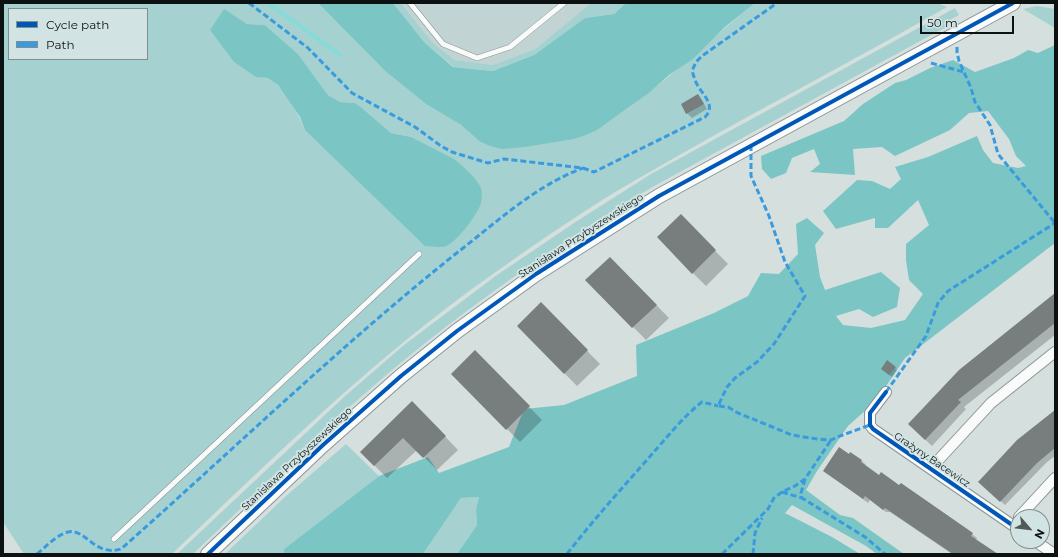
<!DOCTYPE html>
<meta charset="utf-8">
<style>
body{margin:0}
#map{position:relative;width:1058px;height:557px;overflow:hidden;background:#d5dfde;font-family:Montserrat,sans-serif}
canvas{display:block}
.frame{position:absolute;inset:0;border:4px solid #0c1212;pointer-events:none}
.legend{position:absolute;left:8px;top:8px;width:140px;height:52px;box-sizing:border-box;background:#d1e3e2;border:1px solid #828f8f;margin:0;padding:5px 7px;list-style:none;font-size:12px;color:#0c1212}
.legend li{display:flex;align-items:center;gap:8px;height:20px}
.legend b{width:20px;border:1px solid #828f8f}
.north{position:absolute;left:1010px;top:509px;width:40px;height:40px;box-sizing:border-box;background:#d1e3e2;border:1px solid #828f8f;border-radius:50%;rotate:118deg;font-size:11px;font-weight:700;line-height:16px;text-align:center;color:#0c1212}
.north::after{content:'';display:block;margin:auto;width:14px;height:18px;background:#525a59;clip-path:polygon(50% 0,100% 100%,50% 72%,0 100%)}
.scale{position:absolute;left:920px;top:16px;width:94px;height:18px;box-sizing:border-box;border:2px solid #0c1212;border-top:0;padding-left:5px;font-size:12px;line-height:14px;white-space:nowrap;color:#0c1212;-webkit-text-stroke:3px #d1e3e2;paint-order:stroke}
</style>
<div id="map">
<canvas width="1058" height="557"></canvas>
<div class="frame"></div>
<ul class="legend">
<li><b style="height:5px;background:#0057b8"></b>Cycle path</li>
<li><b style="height:5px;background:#3a9ade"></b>Path</li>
</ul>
<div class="north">N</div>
<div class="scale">50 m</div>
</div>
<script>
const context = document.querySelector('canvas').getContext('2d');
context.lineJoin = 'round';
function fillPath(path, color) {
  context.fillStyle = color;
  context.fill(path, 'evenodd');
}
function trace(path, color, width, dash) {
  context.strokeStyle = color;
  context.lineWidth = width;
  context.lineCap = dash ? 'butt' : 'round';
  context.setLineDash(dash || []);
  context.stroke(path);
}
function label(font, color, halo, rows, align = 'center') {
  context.font = font + ' Montserrat,sans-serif';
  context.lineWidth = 4;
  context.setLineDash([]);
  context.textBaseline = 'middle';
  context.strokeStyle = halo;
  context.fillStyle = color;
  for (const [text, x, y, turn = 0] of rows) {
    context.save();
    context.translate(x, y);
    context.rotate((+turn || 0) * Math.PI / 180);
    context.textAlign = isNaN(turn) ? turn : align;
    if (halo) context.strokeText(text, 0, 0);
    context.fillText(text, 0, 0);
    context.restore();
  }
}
const built = new Path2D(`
 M401,3h190l-56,46 -42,16 -38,-5 -22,-17z`);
const green = new Path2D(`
 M3,3h315l67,68 41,33 35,21 18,16 107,-6c63,-35 113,-87 169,-132h182l10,4c-101,58 -205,111 -306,170 -51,29 -100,63 -148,97 -117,82 -218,182 -321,280h-148l-21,-32zM9,9h138v50h-138zM224,10l23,14 18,1 33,29 30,41 12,7 15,1 6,4 30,26 20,4 -106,-7c-6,-15 -22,-45 -37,-52 -3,-1 -8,-1 -12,-1z
 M393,3h8l32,40 22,17 38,5 42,-16 56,-46h35l-12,11 -29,4 -51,37 -41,16 -39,-4 -29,-24z
 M1037,6l18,3v19l-32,-19z
 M955,8l4,7 -15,8 2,4 -290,158c-98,59 -192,123 -279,198 -63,54 -123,113 -184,171h-16l167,-157 60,-52 93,-70 80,-54 74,-47z
 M346,444l33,32 -95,73v5h-59l61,-58z
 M479,497l-3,12 1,16 -20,29h-34l38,-56z`);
const forest = new Path2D(`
 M318,3h75l32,40 28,24 40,4 41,-16 51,-37 29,-4 12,-11h129l-30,24 -32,32 -24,16 -20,18 -52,37 -11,5 -12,4 -49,8 -23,2 -12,-3 -11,-5 -18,-16 -35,-21 -41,-33z
 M224,9l23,15 18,1 33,29 30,41 12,7 15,1 6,4 30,26 20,4 43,22c8,6 21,18 26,27 3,5 2,15 0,20 -5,11 -23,36 -34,40 -6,2 -15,0 -21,0l-120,-116 -5,-13 -22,-32 -10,-7 -12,-1 -22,-15 -24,-32z
 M1055,45v198l-150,115 -29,43 -28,25 -31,45 -11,19 34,25 13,3 51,36h-27l-11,-8 -74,-41 -7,8 47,24 28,17h-403l20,-29 -1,-16 3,-12 -18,1 -38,56h-139v-5l95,-73 49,-19 11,16 70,-26 15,-38 40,-4 73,-29 -1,-31 78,-32 34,-17 13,-23 18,1 19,-20 -2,-30 11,-6 17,15 -9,12 5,32 5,13 56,-18 19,16 -3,19 -24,10 -14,-8 -23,7 7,9 28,3 34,-8 18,-26 -14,-14 -3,-20v-16l23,-19 -11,-25 -30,28h-13v-10l-39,11 -13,-18 34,-31 15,1 18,8 11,-10 -6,-12 33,-10 49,-21 6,14 10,13 25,5 8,-2 -10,-10 -7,-17 -21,-28 -19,2 -19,17 -55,26 -13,-9 -29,2 2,26 -45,-3 10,-8 -6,-15 -22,9 -6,15 -15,6 -9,-10 -1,-13 83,-35 19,-17 32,-21 11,-3 24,-12 23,-8 22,12 39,-14 14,-8 10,3z`);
const shadow = new Path2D(`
 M698,95l4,5 5,9 -15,9 -5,-5z
 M681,216l47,48 -22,22 -13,-13z
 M610,258l59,60 -23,22 -59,-60z
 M1055,295v40l-91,72 2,2 -34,37 -16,-15z
 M541,304l59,60 -23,22 -59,-60z
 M475,352l67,68 -22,22 -13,-13z
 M895,368l2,2 -5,7 -8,-6z
 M412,402l46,48 -21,20 -20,-20 -30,28 -26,-26z
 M1055,411v45l-8,6 -42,43 -21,-19z
 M850,453l12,8 4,4v1l14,10 92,58 5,4 -1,2 20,14h-44l-62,-42h-4l-16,-12 -2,3 -44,-33z`);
const stream = new Path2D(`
 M268,3l72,52`);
const building = new Path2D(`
 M698,94l6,10 -18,10 -5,-10z
 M681,214l35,36 -24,24 -35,-37z
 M610,257l47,48 -25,23 -47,-48z
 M1055,293v30l-97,77 3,2 -36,38 -17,-16 51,-54z
 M541,302l47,48 -24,24 -47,-48z
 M475,350l55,56 -24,24 -55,-56z
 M887,360l9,7 -7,8 -8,-6z
 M412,401l34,35 -23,22 -20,-20 -29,28 -14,-14z
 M1055,410v38l-18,15 -37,39 -22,-20 39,-42z
 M839,447l10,7 1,-2 12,8 -1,2 18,13 2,-3 18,13 2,-2 72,50 -2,3 27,18h-45l-68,-46 -2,2 -18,-14 -2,3 -40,-28z`);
const lane = new Path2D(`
 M410,3l33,41 34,14 33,-11 54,-44
 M114,539l305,-285`);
const street = new Path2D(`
 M886,392l-16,21v12l3,4 145,100
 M931,468l60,-65 64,-51
 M1019,517l36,-39
 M1035,541l19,13`);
const secondary = new Path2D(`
 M208,554l115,-109 78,-69 56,-45 79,-57 123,-78 354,-193`);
const quiet = new Path2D(`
 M249,3l59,45 44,45 63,34 26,19 11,6 36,11 16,-4 79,9 11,4 111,-55c11,-11 -1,-21 -7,-31 -3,-4 -4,-10 -6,-15l4,-9 6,-6 75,-53
 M957,47v5l2,9 12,27 4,14 15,23 8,29 57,69
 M931,63l33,9
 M751,145v31l18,40 16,46 20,34 -31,48 -17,18 -22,16 -8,9 -9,19 10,1 10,6 54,22 25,4 14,1 9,-4 30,-11
 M886,392l40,-56 12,-33 10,-12 107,-68
 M805,479l-4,14 1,5 63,39 20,17
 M782,492l20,6
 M37,554c9,-7 19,-19 31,-22 18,-4 26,25 53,17 112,-99 220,-204 337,-297 40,-31 77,-66 125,-84
 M567,554c27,-35 57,-68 86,-101 14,-16 32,-38 49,-51l16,4
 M722,554l46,-45 6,-11 8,-6 13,-6 10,-7 26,-39
 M753,554l2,-21 7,-15`);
const cycleway = new Path2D(`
 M886,392l-16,21v12l3,4 145,100
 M208,554l115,-109 78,-69 56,-45 79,-57 123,-78 354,-193`);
const streetNames = [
 ["Stanisława Przybyszewskiego",581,236,-33],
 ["Stanisława Przybyszewskiego",297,459,-43],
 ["Grażyny Bacewicz",932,460,34]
];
fillPath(built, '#c1d4d3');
fillPath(green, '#a5d2d0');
fillPath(forest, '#7bc6c5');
fillPath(shadow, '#0003');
trace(stream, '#84dcd9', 4);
fillPath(building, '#777e7d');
trace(lane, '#8e9595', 6);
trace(street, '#8e9595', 12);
trace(secondary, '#8e9595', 16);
trace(lane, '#f9fafa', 5);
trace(street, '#f9fafa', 10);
trace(secondary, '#f9fafa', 14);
trace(quiet, '#3a9ade', 3, [6, 3]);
trace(cycleway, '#0057b8', 4);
label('10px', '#0c1212', '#d1e3e2', streetNames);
</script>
